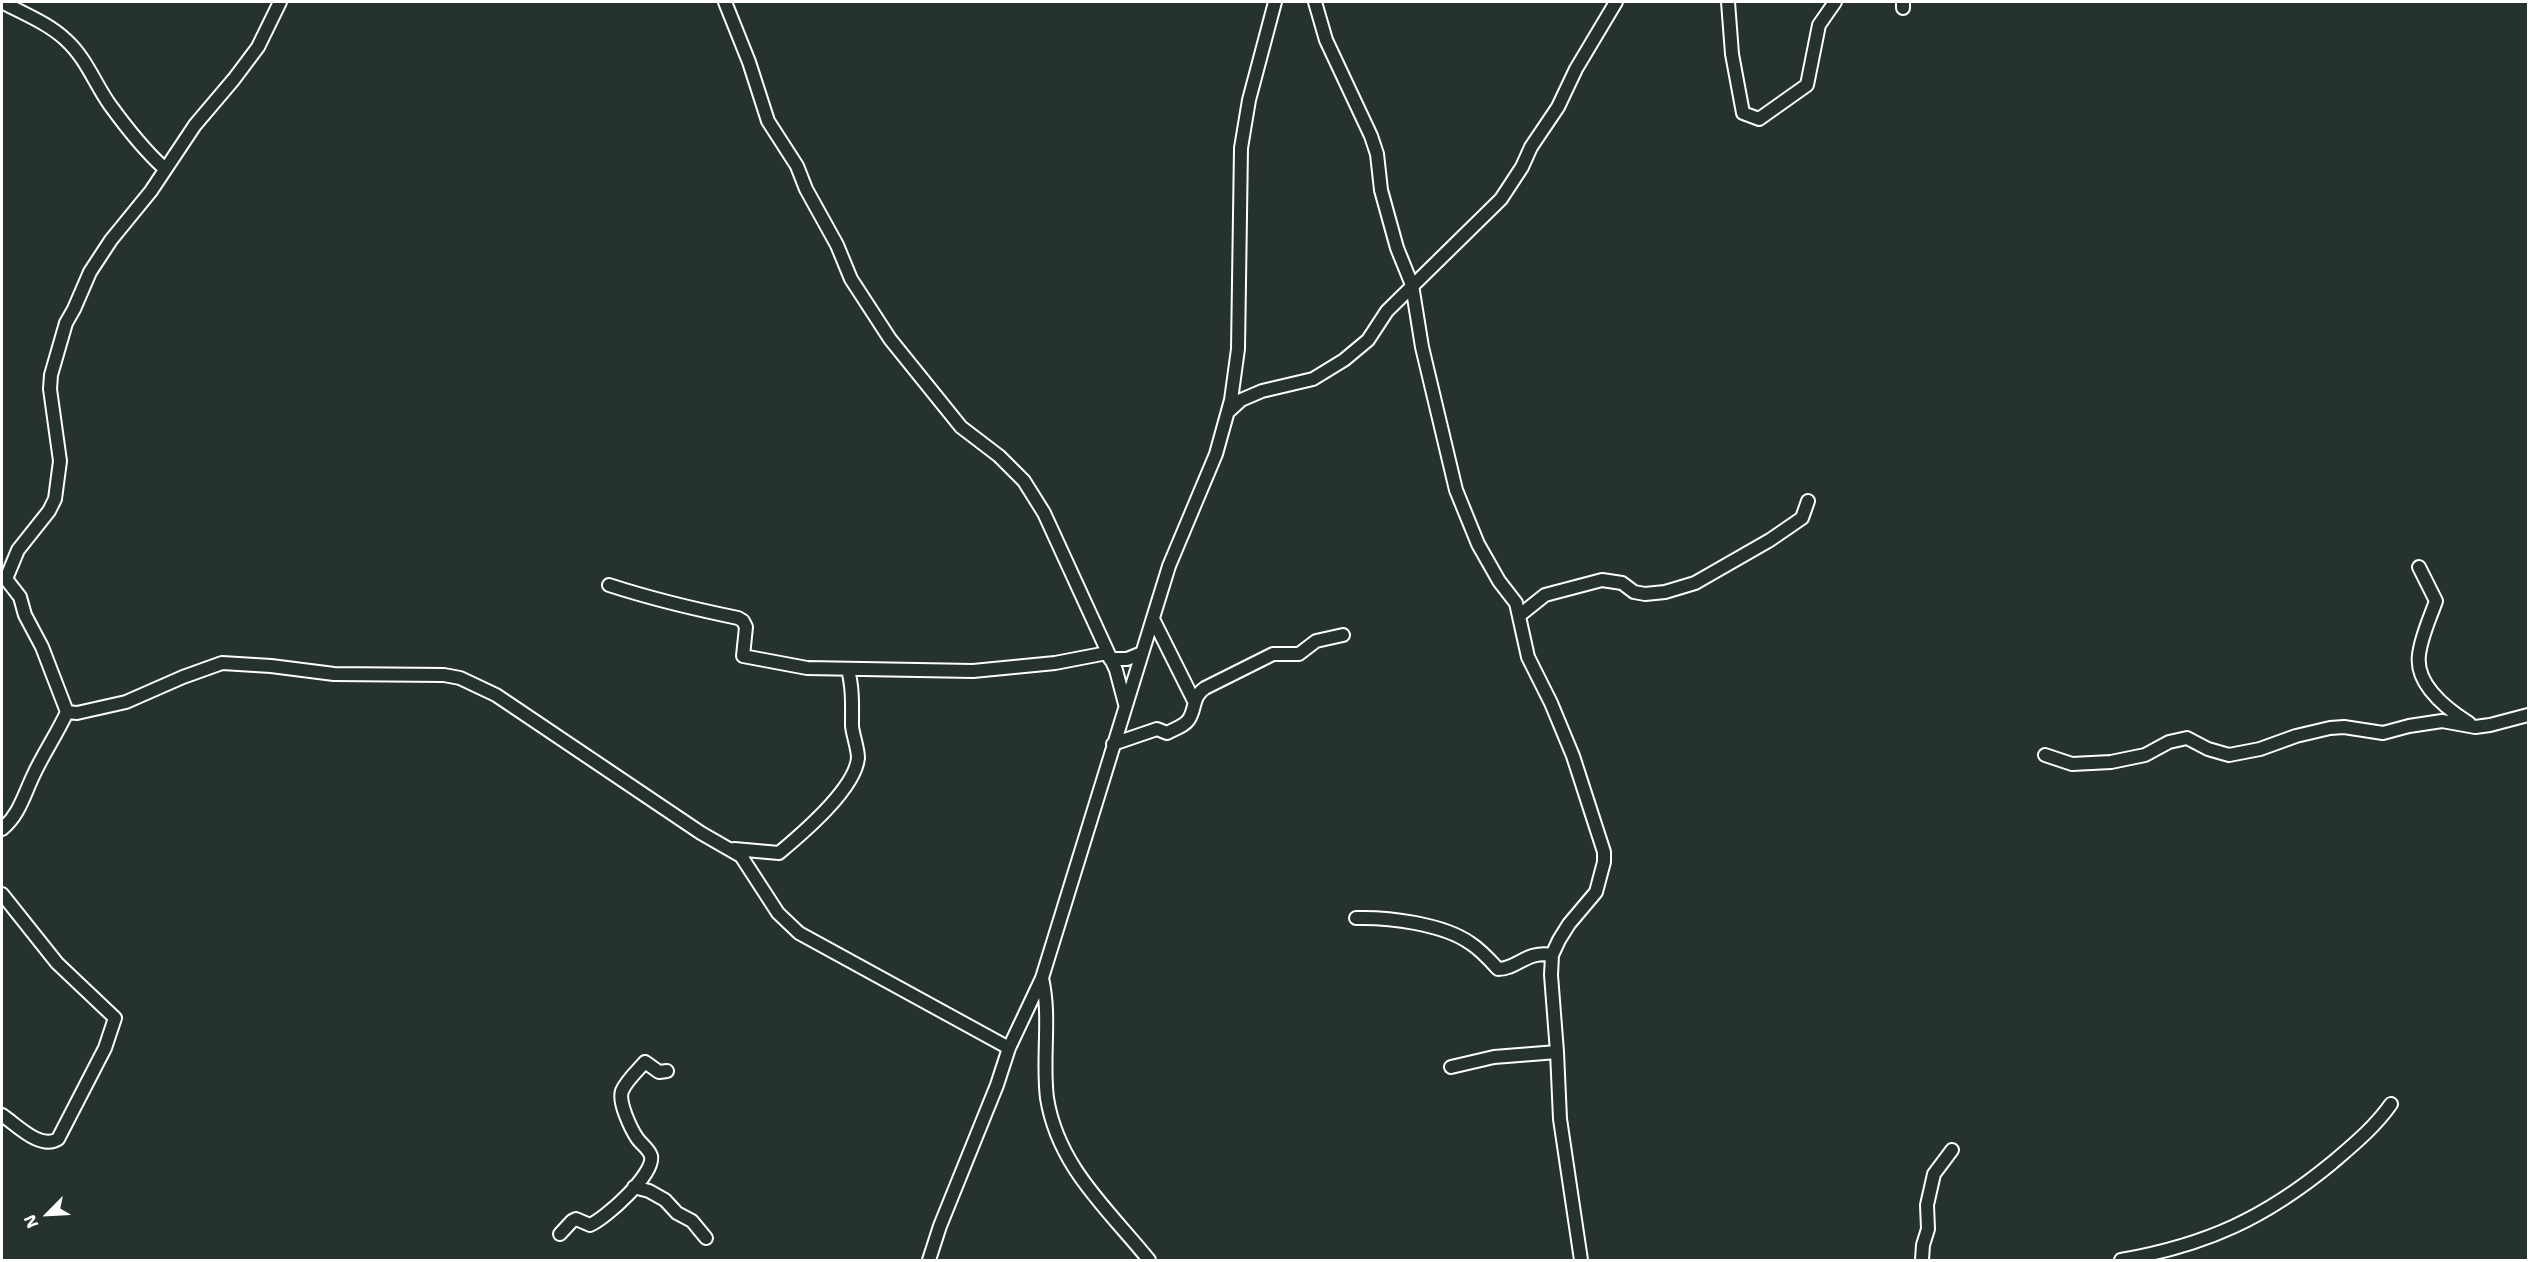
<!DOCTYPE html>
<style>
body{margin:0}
#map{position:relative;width:2530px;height:1262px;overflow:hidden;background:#26332d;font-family:"Shantell Sans",sans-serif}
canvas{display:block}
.frame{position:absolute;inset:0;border:3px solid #fff;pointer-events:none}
.north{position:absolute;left:18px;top:1184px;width:60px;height:60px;-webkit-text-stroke:4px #26332d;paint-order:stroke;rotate:246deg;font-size:16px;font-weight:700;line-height:24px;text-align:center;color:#fff}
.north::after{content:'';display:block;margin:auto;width:21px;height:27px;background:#fff;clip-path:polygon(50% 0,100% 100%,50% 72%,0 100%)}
</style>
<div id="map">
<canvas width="2530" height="1262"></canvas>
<div class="frame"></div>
<div class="north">N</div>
</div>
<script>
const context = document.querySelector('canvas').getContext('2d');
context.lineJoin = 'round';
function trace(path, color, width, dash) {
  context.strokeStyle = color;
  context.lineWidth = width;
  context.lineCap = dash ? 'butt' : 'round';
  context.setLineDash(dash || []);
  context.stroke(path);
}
const minor = new Path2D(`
 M2,2c22,12 46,21 64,38 20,18 29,44 44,65 16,22 34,45 54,63
 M725,2l24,60 19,59 29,45 9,23 31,56 14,34 39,60 71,88 38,29 25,25 20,32 72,157 9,34
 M1315,2l11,38 45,96 6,18 4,36 16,58 15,37 10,62 34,143 22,54 21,37 17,22 12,54 23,46 22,53 31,96v10l-8,30 -27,32 -10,16 -7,15 -1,20 6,77 3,67 21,141
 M1728,2l4,52 11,59 16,6 48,-34 12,-60 16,-23
 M1903,8v-6
 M1229,411l12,-11 21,-9 51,-12 31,-19 24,-20 19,-29 114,-112 21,-32 9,-20 27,-40 18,-38 40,-67
 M2419,567l17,34c-6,17 -15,36 -17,54 -4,30 28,54 50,68
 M2,577l4,2 14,18 5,18 17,32 25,65c-10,22 -24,42 -34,64 -9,19 -14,39 -31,53
 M6,579l12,-29 31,-39 6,-12 5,-38 -10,-72 1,-14 15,-52 8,-14 16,-37 21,-32 40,-49 44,-66 39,-46 24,-32 22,-45
 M609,585c43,14 85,24 129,33l5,3 3,6 -3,29 64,12 166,3 82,-8 52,-10
 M1520,615l25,-20 57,-15 20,3 12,9 11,2 20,-2 30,-9 75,-43 32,-22 6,-17
 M1153,619l41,82
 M1110,659h17l15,-6
 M67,712l10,1 49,-11 57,-25 39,-14 49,3 63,8 110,1 16,3 36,17 205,138 40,23 37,57 21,20 210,115
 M1113,744l44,-15 10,4c7,-4 18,-7 22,-14 7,-11 3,-22 16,-31l68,-34h26l17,-13 27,-6
 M2045,755l27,9 39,-2 34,-7 24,-13 18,-4 21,11 21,6 31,-6 36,-13 34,-8 14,-1 39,6 26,-7 33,-5 33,6 15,-2 38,-10
 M734,849l45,4c24,-20 76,-64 79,-95 0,-10 -5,-22 -6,-32 0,-19 1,-38 -4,-56
 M2,894l55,69 58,55 -10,30 -47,91c-18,11 -41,-14 -56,-24
 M1356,918c33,-1 87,6 114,25 11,7 19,16 28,26 19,0 29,-19 54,-14
 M1042,978c9,39 0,80 5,120 11,69 61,111 102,162
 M1451,1067l43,-10 63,-5
 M634,1187l15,4 16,9 12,13 15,8 14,17
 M560,1234l12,-13 4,-2 14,6c16,-7 65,-51 61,-69 -2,-7 -10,-12 -14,-18 -6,-9 -19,-36 -15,-47 4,-10 16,-21 23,-29l14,10 8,-1
 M929,1260l11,-34 57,-141 12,-37 33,-70 127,-412 47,-112 15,-54 7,-51 3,-201 8,-48 26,-98
 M1922,1260l1,-15 5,-16 -1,-24 7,-31 18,-24
 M2121,1260c86,-15 144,-42 211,-97 21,-18 43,-36 59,-59`);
trace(minor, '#fff', 16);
trace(minor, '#26332d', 12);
</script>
